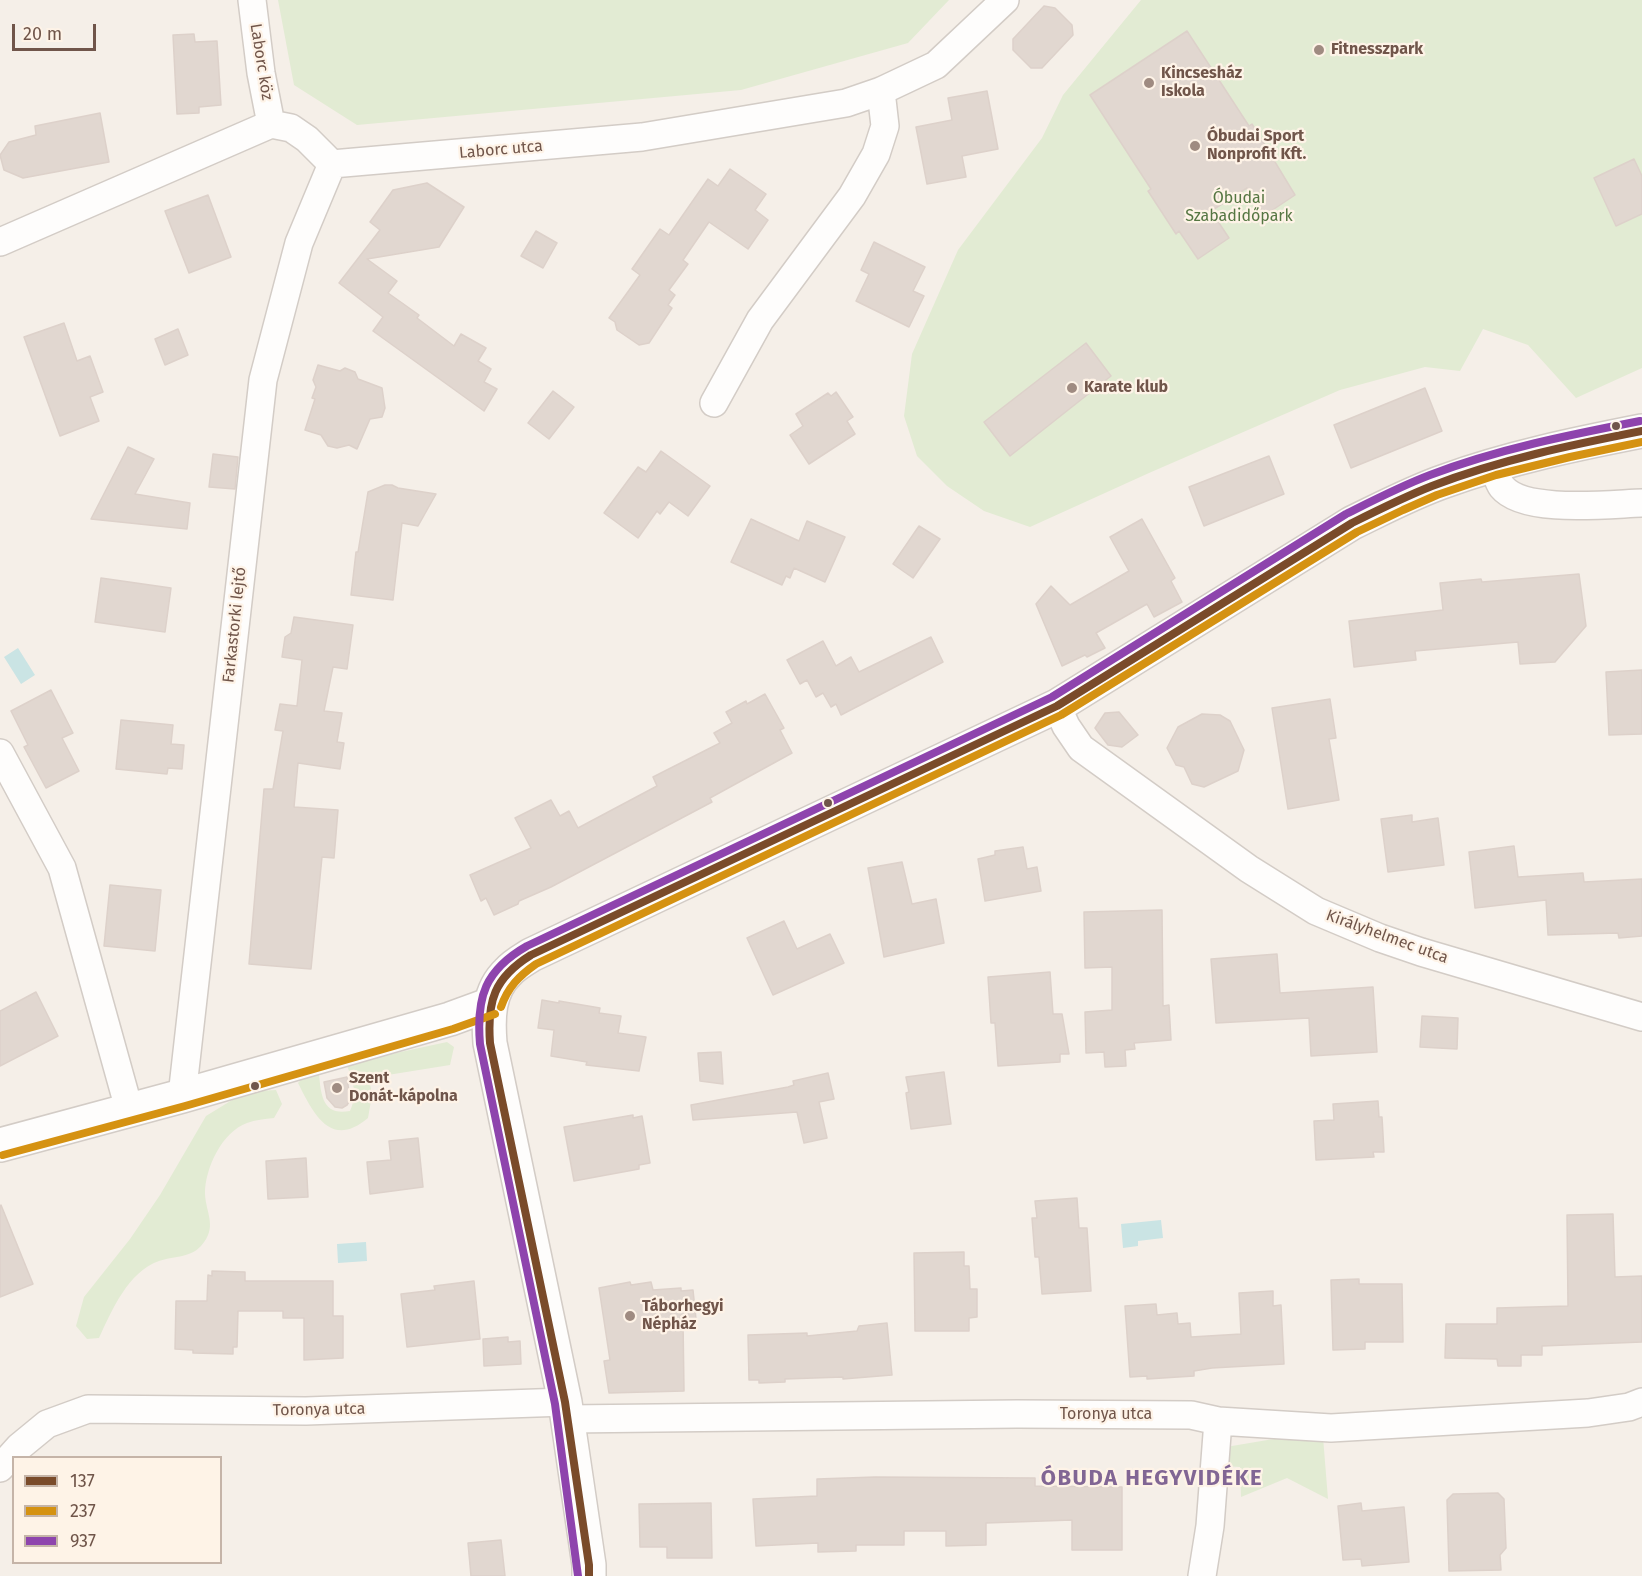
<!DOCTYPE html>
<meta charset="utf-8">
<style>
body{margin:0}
#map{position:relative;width:1642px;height:1576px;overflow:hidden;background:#f5efe8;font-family:"Fira Sans",sans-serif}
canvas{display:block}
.legend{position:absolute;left:12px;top:1456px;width:210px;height:108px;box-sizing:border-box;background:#fef3e7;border:2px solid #c5b4a8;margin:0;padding:8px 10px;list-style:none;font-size:18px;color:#70554a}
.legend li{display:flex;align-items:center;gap:12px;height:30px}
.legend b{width:30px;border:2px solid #c5b4a8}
.scale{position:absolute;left:12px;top:24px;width:84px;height:27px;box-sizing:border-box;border:3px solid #70554a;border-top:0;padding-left:8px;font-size:18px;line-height:21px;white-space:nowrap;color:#70554a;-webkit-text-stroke:4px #fef3e7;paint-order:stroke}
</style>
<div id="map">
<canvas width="1642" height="1576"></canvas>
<ul class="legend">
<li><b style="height:8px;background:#7a4b2a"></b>137</li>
<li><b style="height:8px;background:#d59212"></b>237</li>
<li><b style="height:8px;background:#8e44ad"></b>937</li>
</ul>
<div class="scale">20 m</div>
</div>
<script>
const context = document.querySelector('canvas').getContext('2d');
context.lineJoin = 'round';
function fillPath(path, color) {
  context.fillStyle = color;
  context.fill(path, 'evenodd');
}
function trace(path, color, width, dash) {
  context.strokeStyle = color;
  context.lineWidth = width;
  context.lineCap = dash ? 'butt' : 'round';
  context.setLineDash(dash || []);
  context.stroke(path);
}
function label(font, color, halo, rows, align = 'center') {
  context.font = font + ' "Fira Sans",sans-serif';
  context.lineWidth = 4.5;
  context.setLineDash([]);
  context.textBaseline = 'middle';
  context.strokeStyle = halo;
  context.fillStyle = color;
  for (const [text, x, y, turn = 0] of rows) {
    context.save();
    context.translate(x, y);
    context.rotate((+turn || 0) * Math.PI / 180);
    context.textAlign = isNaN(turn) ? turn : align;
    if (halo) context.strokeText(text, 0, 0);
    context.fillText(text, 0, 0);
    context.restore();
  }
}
const green = new Path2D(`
 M278,0h671l-41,43 -167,47 -384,35 -63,-40z
 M1141,0h501v368l-66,30 -48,-53 -45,-16 -23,42 -35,-4 -85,23 -191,83 -119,54 -46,-16 -37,-25 -30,-30 -13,-40 8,-62 46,-104 84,-112 21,-43z
 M447,1042l7,5 -4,18 -81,13 3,17 -4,23c-37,31 -54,-3 -70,-35l9,-11 12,2c2,22 4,42 31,37 7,-15 4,-30 -3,-45l4,-6 17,-1z
 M276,1090l6,14 -8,14c-9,1 -19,2 -27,5 -25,9 -42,45 -42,71 1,20 13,33 -4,52 -11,12 -28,10 -42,15 -31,11 -47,49 -60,77l-12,1 -11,-13 8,-29 46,-58 30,-44 46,-79 31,-19 22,-6z
 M1291,1436l32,1 5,62 -41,-21 -46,19 -1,-30 -15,-1 1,-19z`);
const water = new Path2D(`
 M18,648l17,27 -14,9 -17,-27z
 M1161,1220l2,18 -25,3v5l-15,2 -2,-24z
 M366,1242l1,19 -29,2 -1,-19z`);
const building = new Path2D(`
 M1044,6l11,2 17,17 1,10 -31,33h-11l-18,-18v-11z
 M1187,31l62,95 3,-2 43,71 -30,20 -18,-27 -36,23 18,27 -31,21 -19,-28 -3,3 -28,-43 3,-2 -61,-94z
 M194,34l1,8 22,-1 4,64 -22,2v6l-22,1 -4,-79z
 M987,91l11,58 -36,7 4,21 -39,7 -11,-57 36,-7 -4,-22z
 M100,113l9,49 -86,16 -19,-8 -4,-15 9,-13 27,-7 -1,-9z
 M1634,159l8,17v38l-26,12 -22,-48z
 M730,169l36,25 -11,16 13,10 -20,29 -39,-27 -26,38 5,4 -19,26 6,5 -7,10 4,3 -23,35 -10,2 -22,-15 -2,-8 -6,-4 31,-43 -8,-6 28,-40 9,6 39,-56 10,7z
 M427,183l37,24 -25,40 -72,12 30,22 -9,12 31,22 -2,3 37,28 7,-12 25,14 -8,13 13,8 -7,13 13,7 -13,22 -111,-80 10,-14 -44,-34 41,-53 -10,-8 23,-32z
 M208,195l23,62 -42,16 -24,-62z
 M536,231l21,12 -14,25 -22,-12z
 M874,242l51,25 -12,24 11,5 -15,31 -53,-26 13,-27 -8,-4z
 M64,323l13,38 13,-5 13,36 -13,5 9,24 -39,15 -36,-99z
 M178,329l10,26 -23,10 -10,-26z
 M1086,343l25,33 -101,80 -26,-34z
 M318,365l22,6 5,-3 10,4 3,7 24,9 3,20 -3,9 -12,2 -13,30 -8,-4 -12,3 -9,-2 -7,-11 -16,-5 10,-31 -3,-1 4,-11 -3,-7z
 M1425,388l17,43 -91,37 -17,-43z
 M553,391l21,16 -25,32 -21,-16z
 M836,392l17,25 -6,4 8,13 -46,30 -19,-29 13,-9 -7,-12 32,-21 3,3z
 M128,447l26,12 -19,35 55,9 -3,26 -96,-10z
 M661,451l49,35 -22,30 -19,-14 -9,12 -3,-3 -19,27 -34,-25 34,-46 8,5z
 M213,454l25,3 -3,32 -26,-2z
 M1269,456l15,38 -80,32 -15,-39z
 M385,485h7l6,3 38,6 -18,32 -16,-3 -9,77 -42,-5 5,-43h2l10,-60z
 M751,519l48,22 8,-20 38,16 -20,45 -31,-14 -4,10 -4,-2 -4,9 -51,-23z
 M1142,519l33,59 -4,3 11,21 -28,15 -7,-13 -51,29 9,15 -18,9 -2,-2 -23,11 -26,-62 15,-18 19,19 59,-34 -19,-34z
 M919,526l21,13 -27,39 -20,-14z
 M1579,574l7,52 -31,36 -35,2 -2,-22 -103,9 1,9 -62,7 -5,-46 94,-11 -3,-27 41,-4 1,3z
 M101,578l70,10 -6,44 -70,-10z
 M294,617l59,8 -6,44 -14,-2 -9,44 18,2 -5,29 7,1 -4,26 -42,-6 -4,44 44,3 -4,48 -12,-1 -11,112 -62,-5 15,-175h9l10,-58 -8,-1 5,-26 17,2 5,-46 -20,-3 3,-20 6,-4z
 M931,637l12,25 -102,53 -5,-11 -5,3 -8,-14 -7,4 -9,-17 -7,4 -13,-24 36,-19 13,25 15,-9 8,15z
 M1642,670v64l-33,1 -3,-63z
 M51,690l22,43 -11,5 17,33 -33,17 -22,-41 4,-2 -17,-34z
 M765,694l19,34 -4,2 12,23 -82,45 2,4 -161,85 -32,14 -1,3 -24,11 -8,-17 -5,3 -11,-26 61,-27 -16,-30 36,-18 9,16 9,-5 9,17 79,-42 -4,-9 67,-34 -6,-10 18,-10 -6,-11 20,-11 1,3z
 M1330,699l6,39 -7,1 10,61 -51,9 -16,-101z
 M1119,712l19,23 -16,12 -14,-2 -13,-17 10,-15z
 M1202,714l18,1 10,6 14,29 -6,21 -34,16 -12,-3 -8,-17 -8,-2 -9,-17 11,-21z
 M121,720l52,5 -2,19 13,1 -2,24 -14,-1 -1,6 -51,-5z
 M1412,815v7l26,-4 6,47 -56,7 -7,-53z
 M1514,846l4,31 65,-4 1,9 58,-3v57l-23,2 -1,-5 -70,2 -2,-35 -71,8 -6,-56z
 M1023,847l4,22 10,-2 4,24 -56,10 -7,-42 17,-4v-4z
 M902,862l10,42 24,-5 8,44 -60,14 -16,-89z
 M110,885l51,5 -6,61 -51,-5z
 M1162,910l1,96 6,-1 2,35 -37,3 1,6 -10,1 1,16 -21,1 -1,-15 -18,1 -1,-41 27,-2v-43l-27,1 -1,-56z
 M784,921l13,28 33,-15 14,29 -71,32 -26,-57z
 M1277,954l3,39 93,-6 4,65 -66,4 -2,-38 -93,5 -5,-64z
 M1050,972l3,42h9l7,40h-9v8l-62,4 -3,-43h-4l-3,-46z
 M36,992l22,44 -58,30v-55z
 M542,1000l17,3v-2l41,7 -1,5 22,3 -3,17 28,4 -7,34 -53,-6 1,-3 -36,-6 3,-26 -16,-2z
 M1422,1016l36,2 -1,31 -37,-2z
 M721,1052l2,32 -23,-3 -2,-28z
 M944,1072l7,52 -40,5 -5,-36 3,-1 -3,-15z
 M828,1073l6,26 -15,3 8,36 -23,5 -7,-31 -104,8 -2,-15 97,-18 6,-2 -1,-4z
 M347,1077l3,23 -3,5 -5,3 -7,-1 -8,-9 -3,-16z
 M1378,1101l1,16h3l2,35h-11l1,5 -58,3 -2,-39 20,-1 -1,-16z
 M633,1115v3l9,-2 8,47 -11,2v4l-65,12 -10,-54z
 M418,1138l5,49 -53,7 -3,-32 24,-2 -2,-19z
 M306,1158l2,39 -40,2 -2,-38z
 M1077,1198l2,30h8l4,63 -49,3 -3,-37h-4l-3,-39h5l-2,-17z
 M1,1205l32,79 -33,13v-91z
 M1613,1214l2,63 27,-1v66l-100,4v9h-21v11h-23l-1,-7 -52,-1 1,-34h51v-16l71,-2 -1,-91z
 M964,1252v14h5l1,23h7v28l-8,1v13h-54l-1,-78z
 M212,1271l33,1v9h88v35h10v42l-39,2v-42h-21v-7h-45l-1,36h-4v7l-40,-1v-3l-18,-1 1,-48h31l1,-26 4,1z
 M1359,1279v5h43l1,58h-38v7l-32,1 -2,-70z
 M474,1281l6,58 -73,8 -6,-53 34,-4 -1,-4z
 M630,1282l1,3 20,-3 2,8 28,-2v3l12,-1 3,29 -13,1 1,71 -75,2 -5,-32 6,-1 -11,-72z
 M1273,1291v15l8,-1 3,59 -72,4 -18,3v5l-47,3v-3l-17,1 -5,-71 31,-2 1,11 20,-2 1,11 12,-1 1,14 50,-3 -2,-41z
 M887,1323l5,52 -49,4v-2l-58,2v3l-26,1v-3h-10l-1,-45 59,-2v3l50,-5 2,-5z
 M508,1337v5l12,-1 1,23 -37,2 -1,-27z
 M875,1477l160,1v8l87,1v63h-50v-30l-86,3v22l-40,1v-15h-42v14h-48v6l-38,1v-9l-62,3 -3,-47 64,-3v-17z
 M1498,1493l6,6 2,49 -6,7 1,15 -52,1 -2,-71 6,-6z
 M711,1503l1,55h-45v-11h-27l-1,-43z
 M1361,1503l1,8 42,-4 5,55 -47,4 -1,-7 -18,1 -5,-54z
 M501,1540l4,36h-34l-3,-33z`);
const minor = new Path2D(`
 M252,0l9,73 10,51
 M0,242l271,-118 20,4 16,11 25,25 310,-27 204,-34 35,-12 55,-26 69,-65
 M714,403l46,-83 92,-124 24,-42 9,-28 -4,-35
 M1493,465c3,7 5,17 9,22 22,27 107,17 140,16
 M1057,706l9,20 15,22 168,121 67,42 64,27 41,14 221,65
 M0,753l62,115 67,241
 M182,1096l81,-716 36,-137 33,-79
 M567,1419l450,-5 174,1 27,6 113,7 257,-15 41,-6 13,-5
 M0,1468l19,-21 28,-23 41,-15 218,2 259,-9
 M1202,1576l8,-50 8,-105`);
const tertiary = new Path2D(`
 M0,1145l182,-49 268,-77 41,-15
 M589,1576v-11l-24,-163 -75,-359c-2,-25 -2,-52 18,-71 6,-7 15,-12 23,-17l526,-249 295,-183c31,-15 61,-31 93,-42 63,-23 131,-37 197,-50`);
const bus1 = new Path2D(`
 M589,1576v-11l-24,-163 -75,-359c-3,-42 4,-65 41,-88l526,-249 295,-183c26,-13 52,-26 80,-37 67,-26 139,-41 210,-55`);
const bus2 = new Path2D(`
 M501,1007c7,-20 18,-31 35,-43l525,-249 296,-183 46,-22 34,-15 59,-20 74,-18 72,-15
 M3,1155l182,-49 268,-77 42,-15`);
const bus3 = new Path2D(`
 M578,1576l-23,-172 -75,-360c-4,-47 5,-74 47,-98l525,-249 294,-183c28,-14 55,-28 84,-39 68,-26 139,-40 210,-54`);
const markers = [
 [1319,50,6,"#9f8b81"],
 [1149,83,6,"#9f8b81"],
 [1195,146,6,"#9f8b81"],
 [1072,388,6,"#9f8b81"],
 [1616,426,5,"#70554a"],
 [828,803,5,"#70554a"],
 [255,1086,5,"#70554a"],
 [337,1088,6,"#9f8b81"],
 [630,1316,6,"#9f8b81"]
];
const poiNames = [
 ["Fitnesszpark",1331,50],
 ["Kincsesház",1161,74],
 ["Iskola",1161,92],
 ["Óbudai Sport",1207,137],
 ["Nonprofit Kft.",1207,155],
 ["Karate klub",1084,388],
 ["Szent",349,1079],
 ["Donát-kápolna",349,1097],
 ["Táborhegyi",642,1307],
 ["Népház",642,1325]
];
const streetNames = [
 ["Laborc köz",261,62,81],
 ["Laborc utca",501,150,-5],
 ["Farkastorki lejtő",235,625,-84],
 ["Királyhelmec utca",1387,937,20],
 ["Toronya utca",319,1410,-1],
 ["Toronya utca",1106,1415]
];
const parkNames = [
 ["Óbudai",1239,199],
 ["Szabadidőpark",1239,217]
];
const districtNames = [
 ["ÓBUDA HEGYVIDÉKE",1152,1479]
];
fillPath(green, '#e2ebd3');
fillPath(water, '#cae4e4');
fillPath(building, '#e1d7d0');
trace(building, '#ddd1ca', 1.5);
trace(minor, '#d3ccc6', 30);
trace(tertiary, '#d3ccc6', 36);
trace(minor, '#fefdfc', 27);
trace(tertiary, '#fefdfc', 33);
trace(bus1, '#7a4b2a', 8);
trace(bus2, '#d59212', 8);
trace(bus3, '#8e44ad', 8);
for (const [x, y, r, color] of markers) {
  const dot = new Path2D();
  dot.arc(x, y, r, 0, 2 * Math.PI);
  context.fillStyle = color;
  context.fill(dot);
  trace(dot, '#fef3e7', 2);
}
label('bold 16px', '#70554a', '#fef3e7', poiNames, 'left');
label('16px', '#70554a', '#fef3e7', streetNames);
label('16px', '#557642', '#fef3e7', parkNames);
context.letterSpacing = '1.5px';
label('bold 22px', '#816694', '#fef3e7', districtNames);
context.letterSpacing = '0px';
</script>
